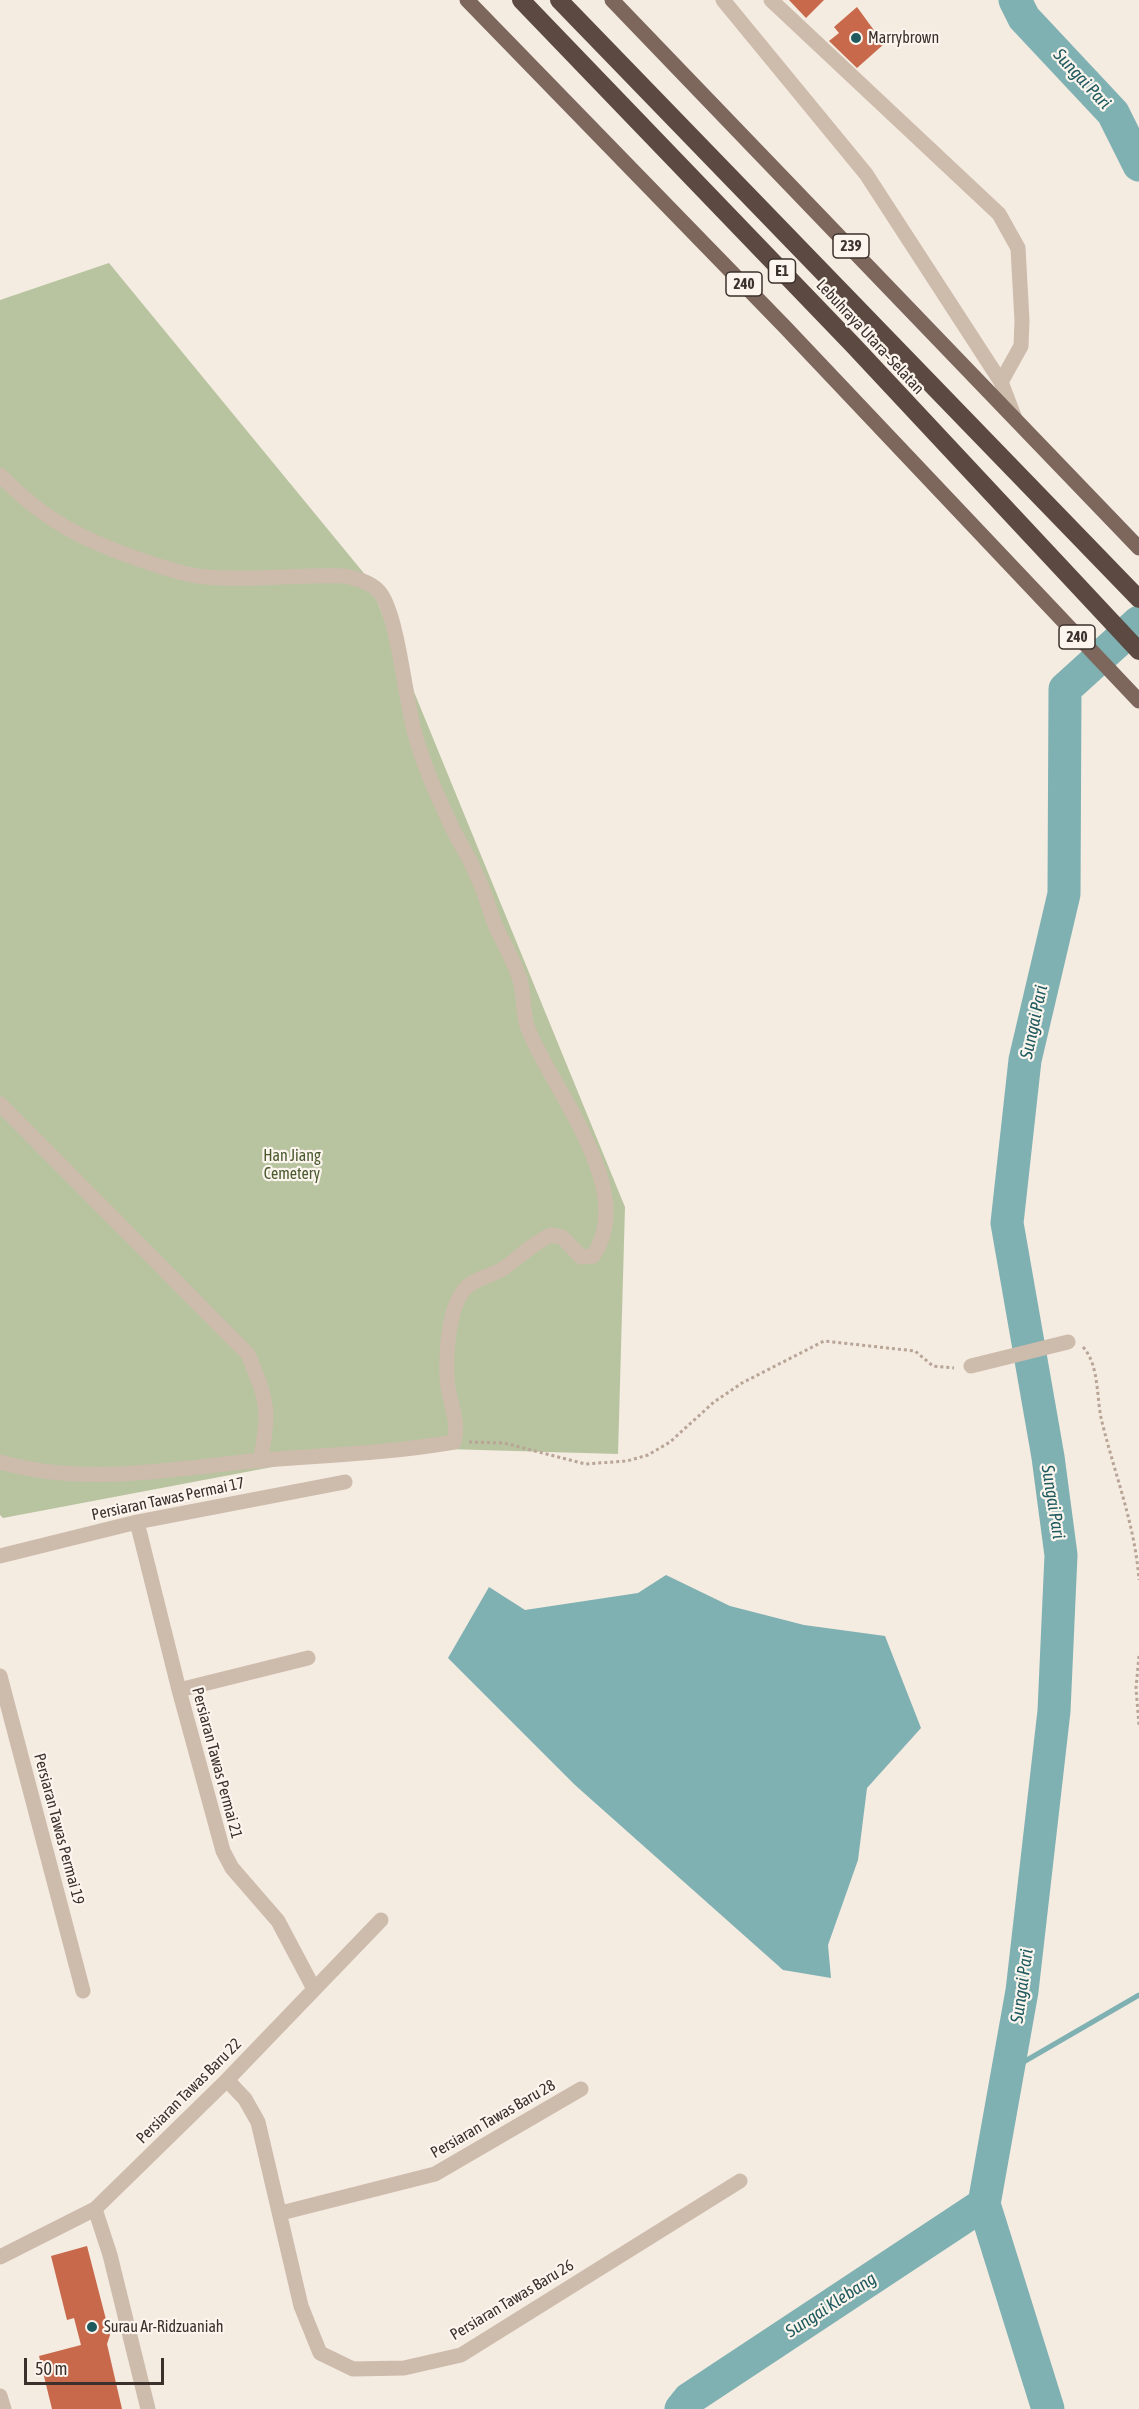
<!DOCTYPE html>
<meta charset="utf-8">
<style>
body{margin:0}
#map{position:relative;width:1139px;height:2409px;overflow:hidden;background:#f4ebe1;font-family:"Asap Condensed",sans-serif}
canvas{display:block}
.scale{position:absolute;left:24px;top:2358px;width:140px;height:27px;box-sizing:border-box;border:3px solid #3b302b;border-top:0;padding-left:8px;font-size:18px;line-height:21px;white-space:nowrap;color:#3b302b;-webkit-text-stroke:4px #fbf5ee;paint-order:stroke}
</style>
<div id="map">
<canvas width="1139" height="2409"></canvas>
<div class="scale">50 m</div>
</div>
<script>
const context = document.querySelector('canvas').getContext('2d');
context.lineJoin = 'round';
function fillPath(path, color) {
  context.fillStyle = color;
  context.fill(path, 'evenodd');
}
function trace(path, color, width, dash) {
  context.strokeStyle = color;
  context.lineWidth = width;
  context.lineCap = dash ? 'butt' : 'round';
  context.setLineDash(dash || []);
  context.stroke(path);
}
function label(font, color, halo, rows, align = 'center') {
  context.font = font + ' "Asap Condensed",sans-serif';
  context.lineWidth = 4.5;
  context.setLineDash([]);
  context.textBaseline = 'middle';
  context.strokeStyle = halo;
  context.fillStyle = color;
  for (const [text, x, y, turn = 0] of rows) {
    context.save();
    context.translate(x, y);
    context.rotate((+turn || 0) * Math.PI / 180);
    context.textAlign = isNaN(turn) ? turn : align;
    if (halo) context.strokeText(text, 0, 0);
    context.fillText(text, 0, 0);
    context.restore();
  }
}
const green = new Path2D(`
 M109,263l258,314 258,630 -7,247 -240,-7 -375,71 -3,-3v-1215z`);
const water = new Path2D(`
 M666,1575l64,31 74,19 81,11 36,92 -54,60 -9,72 -30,85 3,33 -48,-8 -208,-185 -127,-127 41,-71 36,23 113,-17z`);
const stream = new Path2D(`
 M1008,2071l131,-76`);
const river = new Path2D(`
 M1015,0l9,18 89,95 26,52
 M681,2409l8,-10 295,-195
 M1048,2409l-64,-205 38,-213 32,-280 7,-156 -13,-98 -41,-234 18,-163 39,-166 1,-205 74,-67`);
const building = new Path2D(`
 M789,0h35l-18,18z
 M857,7l27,37 -27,24 -28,-27 10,-8 -5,-6z
 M87,2246l23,89 -3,9 15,65h-70l-13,-53 42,-11 -7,-27 -7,2 -16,-64z`);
const path = new Path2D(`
 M1083,1347c17,19 13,52 19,75 13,53 33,103 37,158
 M469,1442l35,1 81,21 42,-3 21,-6 22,-13 44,-40 28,-19 82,-42 91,10 18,15 21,2
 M1139,1656l-3,32 3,37`);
const minor = new Path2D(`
 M723,0l143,174 135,208 13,34
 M771,0l228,214 19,34 4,73 -1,25 -20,36
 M0,475c44,46 85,66 144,86 18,6 35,12 53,15 49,6 99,-2 148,0 12,3 28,6 36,18 17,25 24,102 33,136 8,32 22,63 36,93 8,18 20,35 27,53 8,16 12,34 19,51 8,17 17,32 23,50 6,16 3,33 8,49 23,62 112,163 66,230l-12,1 -19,-20 -11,-2c-19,8 -33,24 -50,35 -11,6 -23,8 -33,16 -20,17 -22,67 -21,92 1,23 13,41 7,64 -63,11 -127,13 -191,18 -88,8 -176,27 -263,2
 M0,1104l248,250c19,47 23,56 12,107
 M971,1366l97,-24
 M137,1522l42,168 44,161 9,17 46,53 36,68
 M0,1556l137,-34 208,-40
 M0,1676l83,315
 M179,1690l129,-32
 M227,2080l18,19 13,23 43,184 19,47 33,16 51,-1 57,-13 279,-174
 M95,2209l15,46 38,154
 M281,2213l154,-39 146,-85
 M0,2257l95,-48 132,-129 154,-160
 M0,2396l4,13`);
const major = new Path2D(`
 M467,0l317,326 355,375
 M612,0l527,548`);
const highway = new Path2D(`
 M521,0l332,345 286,306
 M559,0l580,599`);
const markers = [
 [856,38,6,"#1f5a5e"],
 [92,2327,6,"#1f5a5e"]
];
const shields = [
 [851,246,36],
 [782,271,27],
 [744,284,36],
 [1077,637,36]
];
const shieldNames = [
 ["239",851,246],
 ["E1",782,271],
 ["240",744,284],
 ["240",1077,637]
];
const poiNames = [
 ["Marrybrown",868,38],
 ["Surau Ar-Ridzuaniah",104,2327]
];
const streetNames = [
 ["Lebuhraya Utara–Selatan",870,337,47],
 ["Persiaran Tawas Permai 17",168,1499,-12],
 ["Persiaran Tawas Permai 21",217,1763,75],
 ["Persiaran Tawas Permai 19",59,1829,75],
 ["Persiaran Tawas Baru 22",189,2091,-45],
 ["Persiaran Tawas Baru 28",493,2119,-30],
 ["Persiaran Tawas Baru 26",512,2300,-31]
];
const parkNames = [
 ["Han Jiang",292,1156],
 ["Cemetery",292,1174]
];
const waterNames = [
 ["Sungai Pari",1082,79,47],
 ["Sungai Pari",1034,1022,-78],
 ["Sungai Pari",1053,1502,81],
 ["Sungai Pari",1022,1986,-82],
 ["Sungai Klebang",831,2305,-33]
];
fillPath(green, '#b8c4a0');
fillPath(water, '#7fb0b2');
trace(stream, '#7fb0b2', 5);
trace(river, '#7fb0b2', 33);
fillPath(building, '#c8694b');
trace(path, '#b9a596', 3, [3, 3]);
trace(minor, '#cdbbac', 15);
trace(major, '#7d675c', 15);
trace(highway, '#5c4a42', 18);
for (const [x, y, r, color] of markers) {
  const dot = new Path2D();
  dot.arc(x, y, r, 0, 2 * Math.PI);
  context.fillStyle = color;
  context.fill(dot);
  trace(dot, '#fbf5ee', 2);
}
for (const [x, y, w] of shields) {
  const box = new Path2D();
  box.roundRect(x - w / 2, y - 12, w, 24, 4.5);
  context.fillStyle = '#fbf5ee';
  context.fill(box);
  trace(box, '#3b302b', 1.5);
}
label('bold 15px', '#3b302b', null, shieldNames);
label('16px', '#3b302b', '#fbf5ee', poiNames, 'left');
label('16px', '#3b302b', '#fbf5ee', streetNames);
label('16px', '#4a5a2e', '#fbf5ee', parkNames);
label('italic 18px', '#1f5a5e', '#fbf5ee', waterNames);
</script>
